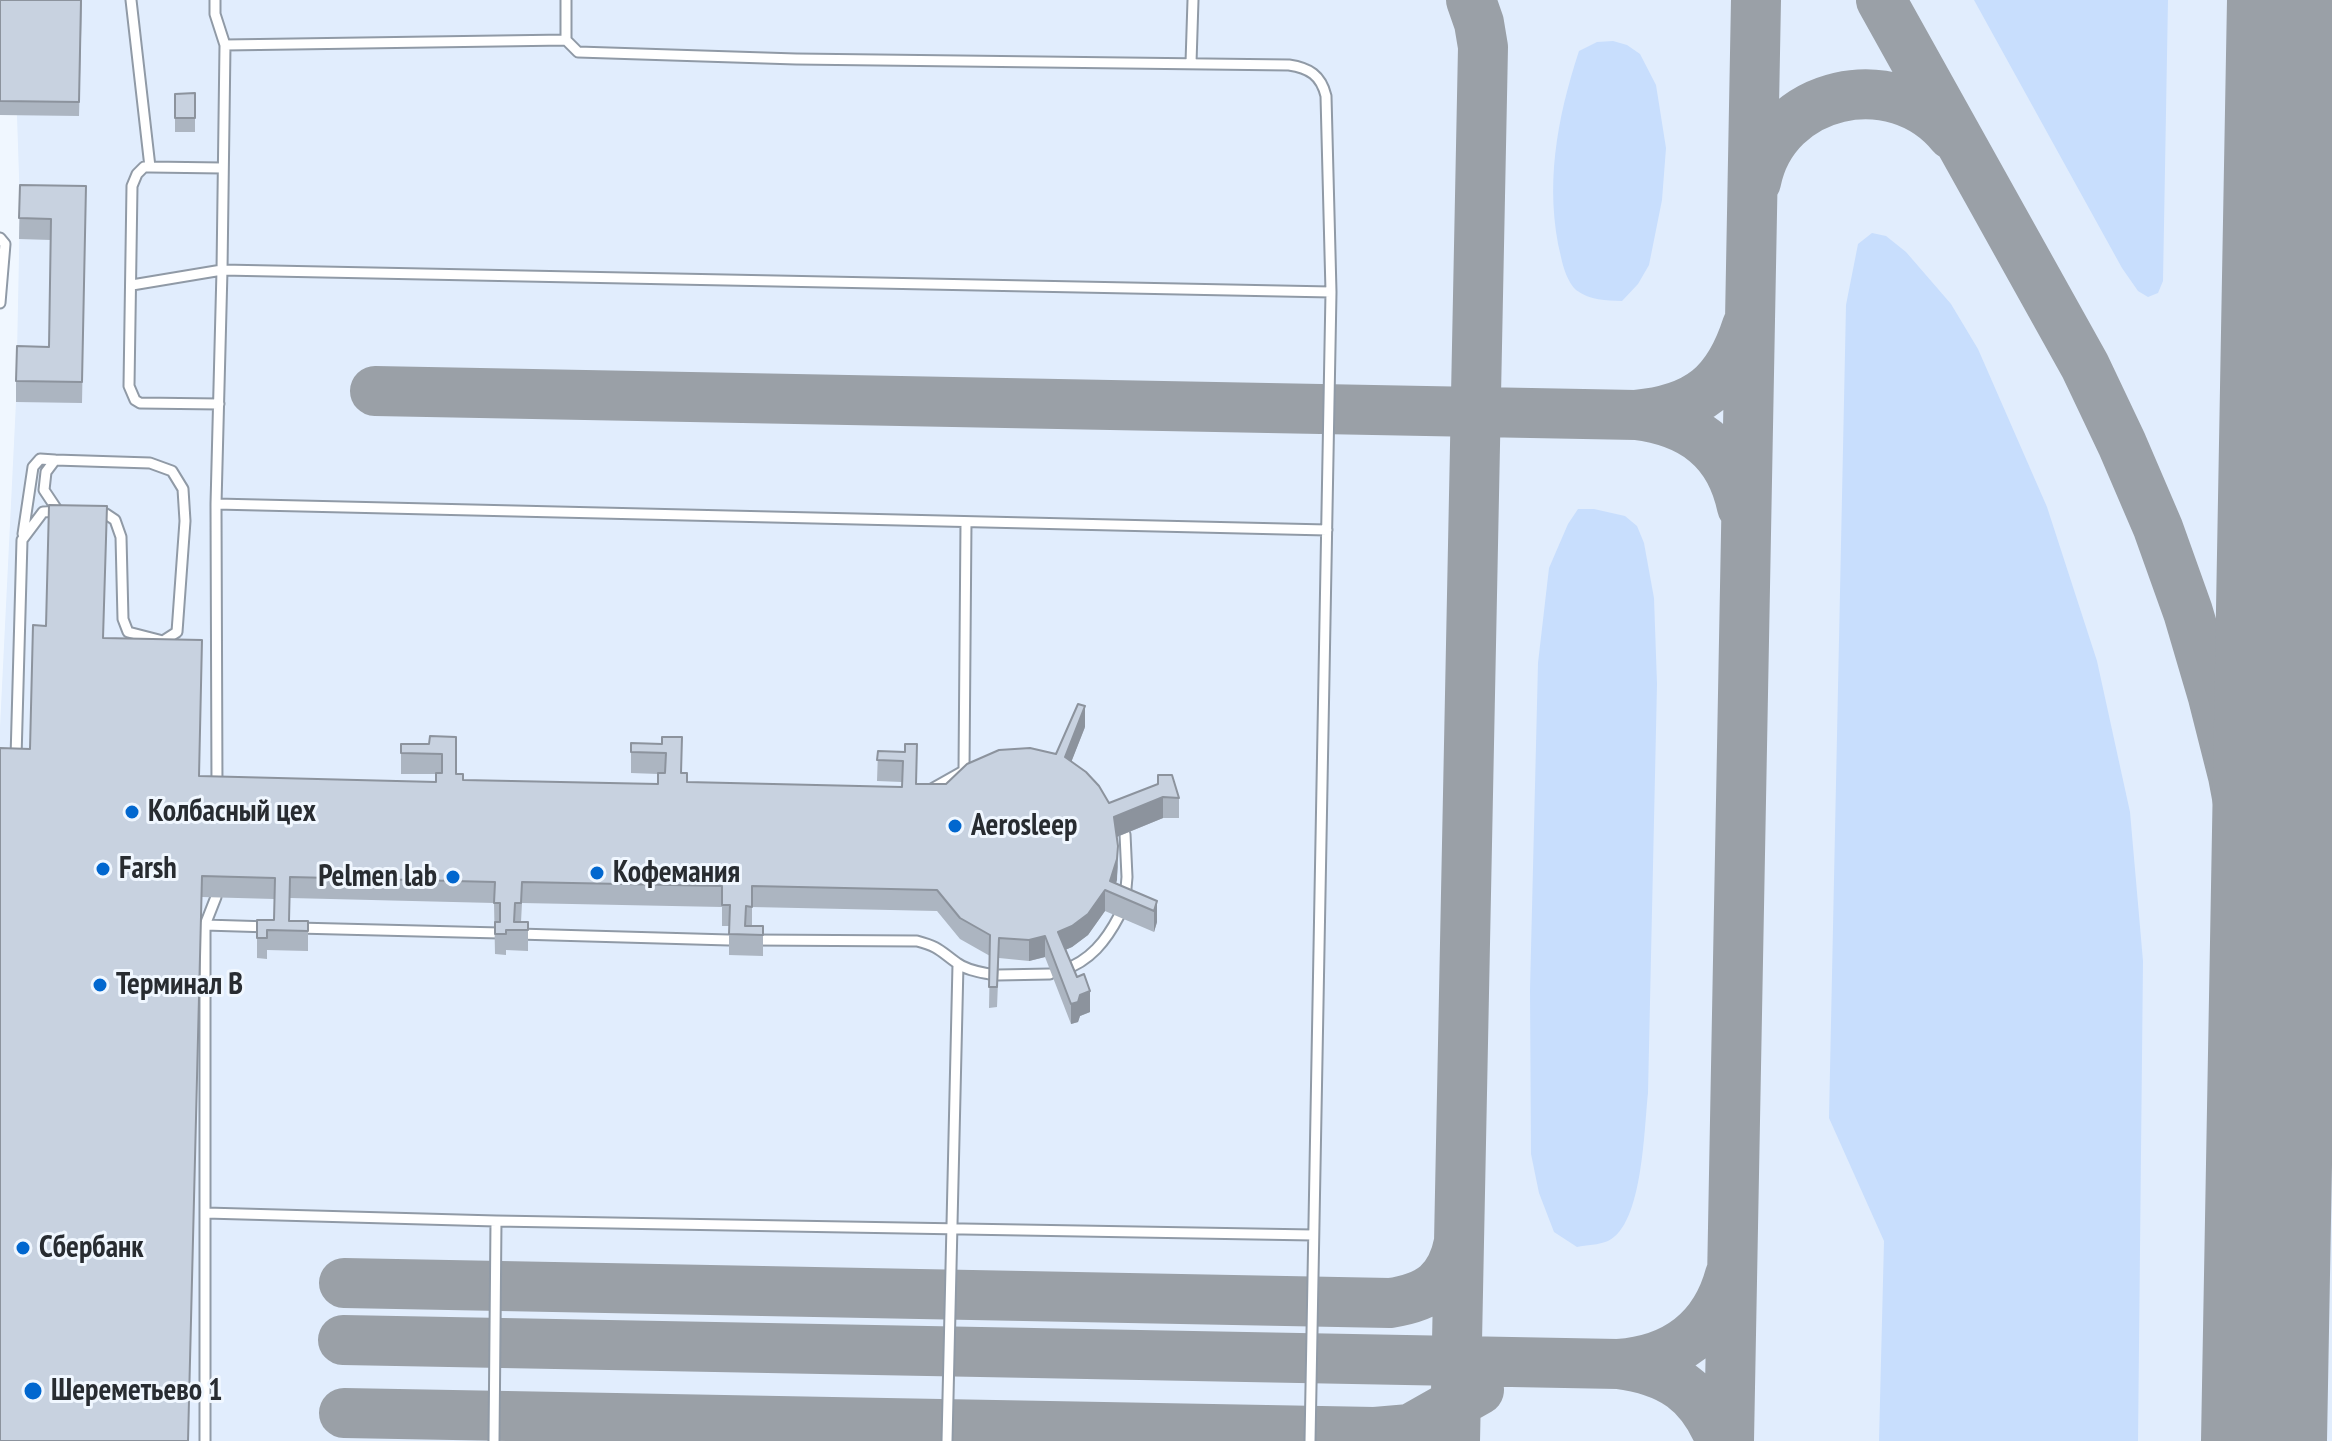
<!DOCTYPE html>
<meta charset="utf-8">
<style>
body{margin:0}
canvas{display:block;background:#f0f7ff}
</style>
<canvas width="2332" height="1441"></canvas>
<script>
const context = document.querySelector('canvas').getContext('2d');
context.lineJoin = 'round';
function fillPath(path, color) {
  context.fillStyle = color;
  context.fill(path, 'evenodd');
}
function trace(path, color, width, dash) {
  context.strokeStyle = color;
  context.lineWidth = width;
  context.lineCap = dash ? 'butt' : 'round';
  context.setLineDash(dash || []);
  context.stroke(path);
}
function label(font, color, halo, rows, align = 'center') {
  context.font = font + ' "PT Sans Narrow",sans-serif';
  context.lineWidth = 6;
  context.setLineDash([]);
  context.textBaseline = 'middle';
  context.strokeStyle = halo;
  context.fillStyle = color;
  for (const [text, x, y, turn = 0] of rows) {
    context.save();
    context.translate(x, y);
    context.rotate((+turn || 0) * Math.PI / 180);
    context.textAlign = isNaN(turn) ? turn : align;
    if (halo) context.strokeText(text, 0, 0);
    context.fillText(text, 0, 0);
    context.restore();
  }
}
const built = new Path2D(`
 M0,0h2332v1441h-2332v-714l16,-325 4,-196 -3,-90z`);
const green = new Path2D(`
 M1974,0h194l-5,281 -5,12 -10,4 -10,-6 -16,-23z
 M1613,41l14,4 13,9 16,31 10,63 -4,52 -13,65 -11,19 -16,17c-17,-1 -31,0 -46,-11 -8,-7 -13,-23 -15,-33 -17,-70 -4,-139 18,-206l18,-9z
 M1872,233l14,3 20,16 45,52 27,45 69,158 50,154 33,151 13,149 -5,480h-259l5,-200 -55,-123 17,-813 12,-61z
 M1578,509h16l31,7 12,10 7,17 10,55 3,86 -9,409c-4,35 -5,132 -40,148 -9,4 -22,4 -31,6l-23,-15 -15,-39 -8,-39 -1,-164 8,-327 11,-95 19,-44z`);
const taxiway = new Path2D(`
 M1881,0l204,366 37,78 36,84 30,84 25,85 20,79 39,206
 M1756,182c18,-92 138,-118 196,-47
 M375,391l1261,24c56,7 94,34 106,92
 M1636,415c62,-6 92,-30 111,-89
 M344,1283l1046,20c40,-6 61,-21 69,-61
 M343,1340l1275,24c57,-4 97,-33 112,-89
 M1618,1364c53,7 83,27 103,77
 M344,1413l1031,19 35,-3 69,-39
 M1455,1441l28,-1394 -4,-24 -8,-23
 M1729,1441l27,-1441`);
const runway = new Path2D(`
 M2264,1441l26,-1441`);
const lane = new Path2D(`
 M131,0l19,167h-6l-7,7 -5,12 -3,200 6,14 5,3 79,1
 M215,0v14l10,31
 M566,40v-40
 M1191,63l2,-63
 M150,167l72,1
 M0,238l5,6 -5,59
 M132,285l90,-15 1109,22
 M216,504l6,-234 3,-225 341,-5 12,12 218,7 493,6c20,3 32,10 37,31l5,196 -21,1149
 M58,511l-14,-21 2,-18 9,-12 95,3 22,8 11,18 2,32 -8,111 -14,9 -35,-9 -5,-13 -2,-82 -6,-17 -9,-6 -12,-1
 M23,534l10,-67 7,-8 15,1
 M0,758h16l6,-218 21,-28 17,-1
 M964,769l2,-247
 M217,789l-1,-285 1111,26
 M930,790l39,-22
 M1125,900l2,-23 -2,-43
 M205,925l65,2
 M297,928l203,5
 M518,934l211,6
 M753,940l164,1c23,6 23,10 40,22 9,7 22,9 32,11
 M1063,970c27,-9 43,-29 56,-54
 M998,975l52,-1
 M206,1213l290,8 817,14
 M205,1441v-516l11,-28
 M494,1441l2,-220
 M947,1441l11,-477`);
const wall = new Path2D(`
 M0,0h82l-3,116 -79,-1z
 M195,93v39h-20v-38z
 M20,185l66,1 -4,217 -66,-1v-21l33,-34 2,-107 -32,-1z
 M104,638l96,138 236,6v-8h-35v-30h28l1,-8 26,38 7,6 195,4v-10l-27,-1v-30l31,1 25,38 215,5v-5l-25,-1 1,-30 27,1 12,32h29l110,-30 29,-27 -14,35 38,41 49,-19 21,14v20h-16l-46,19 1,30 -2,17 41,17v21l-3,10 -49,-21 -17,24 -16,12 -7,3 25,62 -10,4 -2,6 -7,2 -26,-67 -16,4 -30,-3 -2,49 -8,1 1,-52 -30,-17 -23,-28 -185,-4v19h11v30l-34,-1v-29h-7v-19l-200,-4 -1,19h7v29l-22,-1v5l-11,-1 -1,-51 -204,-5 -1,23h19v30l-41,-1v9l-10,-1v-38h17v-21l-72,-2 -172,-148z`);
const shadedWall = new Path2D(`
 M1085,706v21l-20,51v-21z
 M1163,797v21l-49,20v-21z
 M1118,846l-1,34 -4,13 -3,-12z
 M1105,890v21l-17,24 -16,12 -14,6v-21z
 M1157,901v21l-3,10v-21z
 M1045,936v21l-16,4v-21z
 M1090,991v21l-10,4 -2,6 -7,2v-20l9,-9z`);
const building = new Path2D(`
 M0,0h81l-2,102 -79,-1z
 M195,93v25h-20v-24z
 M20,185l66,1 -4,196 -66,-1 1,-35 32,1 2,-128 -32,-1z
 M49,505l58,1 -4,132 99,2 -3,136 237,6v-9h6v-19l-41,-1v-9h28l1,-8 26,1v37h7v6l195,4v-11h7l1,-20 -35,-1v-9l31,1v-7h20l-1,36h6v9l215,5 1,-26 -26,-1 1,-9 27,1v-8h12l-1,40h30l21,-20 32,-14 31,-2 26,6 22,-50 7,2 -20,51 21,15 13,14 10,17 49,-19v-9h14l7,23 -16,-1 -49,20 4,29 -1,13 -7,22 47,20 -3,10 -49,-21 -17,24 -16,12 -14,6 19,45 7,-3 6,17 -10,4 -2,7 -7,2 -26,-68 -16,4 -30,-2 -2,49h-8l1,-52 -30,-17 -23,-28 -185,-4v21l-6,-1 -1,20h18v9l-34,-1 1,-29h-8v-19l-200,-4 -1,21h-6l-1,19h14v8h-22v4h-11v-12h5v-19h-6l1,-21 -205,-5 -1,44h19v10l-41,-1v8h-10v-18h17l1,-42 -73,-2 -14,565h-188v-693l30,1 3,-124 13,1z`);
const markers = [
 [132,812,8,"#0167cf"],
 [955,826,8,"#0167cf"],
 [103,869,8,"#0167cf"],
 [597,873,8,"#0167cf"],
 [453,877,8,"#0167cf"],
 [100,985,8,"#0167cf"],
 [23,1248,8,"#0167cf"],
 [33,1391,10,"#0167cf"]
];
const poiNames = [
 ["Колбасный цех",148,812],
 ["Aerosleep",971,826],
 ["Farsh",119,869],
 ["Кофемания",613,873],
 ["Pelmen lab",437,877,"right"],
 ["Терминал B",116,985],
 ["Сбербанк",39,1248],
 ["Шереметьево 1",51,1391]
];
fillPath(built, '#e1edfd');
fillPath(green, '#c8defd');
trace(taxiway, '#9aa0a7', 50);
trace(runway, '#9aa0a7', 126);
trace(lane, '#909aa6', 13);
trace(lane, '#fff', 9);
fillPath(wall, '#acb5c1');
fillPath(shadedWall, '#8c939d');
fillPath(building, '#c8d2e0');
trace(building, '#8c939d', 2);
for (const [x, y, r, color] of markers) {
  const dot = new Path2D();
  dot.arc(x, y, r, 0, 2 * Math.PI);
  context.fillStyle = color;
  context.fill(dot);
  trace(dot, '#f0f7ff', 3);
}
label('bold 30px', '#282c31', '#f0f7ff', poiNames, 'left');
</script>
